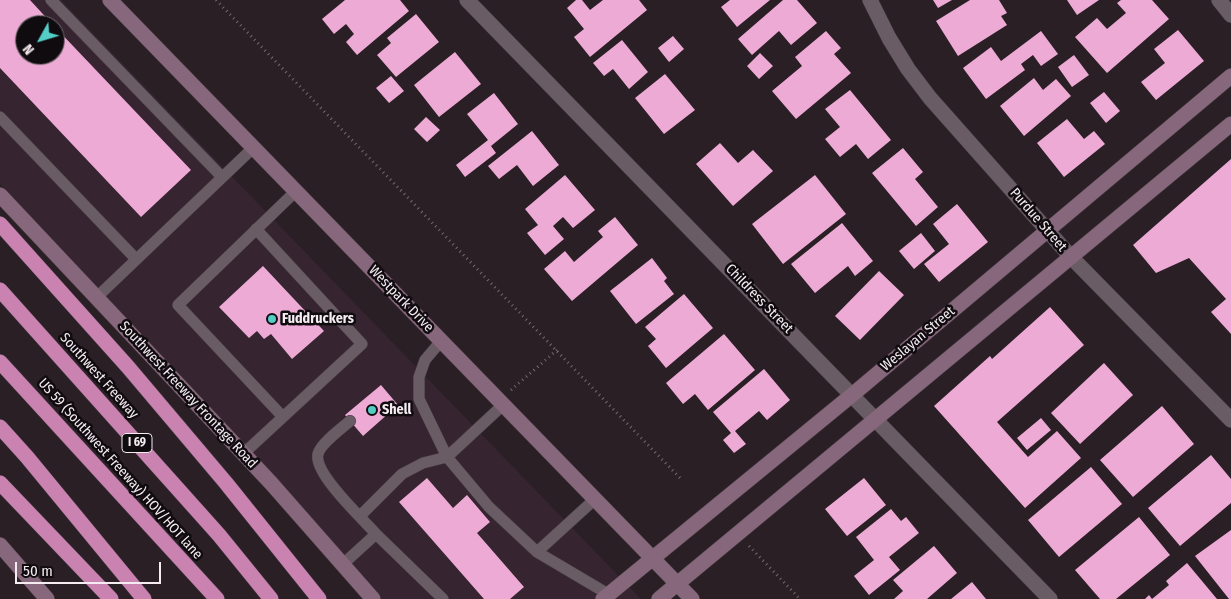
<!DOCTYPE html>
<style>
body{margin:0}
#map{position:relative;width:1231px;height:599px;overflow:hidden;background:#2b1f26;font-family:"Fira Sans Condensed",sans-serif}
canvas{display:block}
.north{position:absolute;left:15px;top:15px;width:50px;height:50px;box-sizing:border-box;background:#100b0e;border:1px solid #6b6569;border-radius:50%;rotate:231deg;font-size:14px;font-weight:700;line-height:20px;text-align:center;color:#f4ecf1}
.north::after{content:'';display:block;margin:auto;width:18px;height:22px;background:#54cdc7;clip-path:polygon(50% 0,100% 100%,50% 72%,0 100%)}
.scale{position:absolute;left:15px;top:562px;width:146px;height:22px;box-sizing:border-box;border:2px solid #f4ecf1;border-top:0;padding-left:6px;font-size:15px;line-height:18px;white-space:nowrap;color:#f4ecf1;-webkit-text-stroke:4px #100b0e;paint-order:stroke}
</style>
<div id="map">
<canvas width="1231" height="599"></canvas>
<div class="north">N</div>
<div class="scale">50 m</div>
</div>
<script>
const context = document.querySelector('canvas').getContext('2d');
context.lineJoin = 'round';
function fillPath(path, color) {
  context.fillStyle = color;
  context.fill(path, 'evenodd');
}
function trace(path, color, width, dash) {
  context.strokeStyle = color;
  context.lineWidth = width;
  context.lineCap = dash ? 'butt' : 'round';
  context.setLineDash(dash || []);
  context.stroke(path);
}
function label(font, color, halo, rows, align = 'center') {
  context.font = font + ' "Fira Sans Condensed",sans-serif';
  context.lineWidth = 5;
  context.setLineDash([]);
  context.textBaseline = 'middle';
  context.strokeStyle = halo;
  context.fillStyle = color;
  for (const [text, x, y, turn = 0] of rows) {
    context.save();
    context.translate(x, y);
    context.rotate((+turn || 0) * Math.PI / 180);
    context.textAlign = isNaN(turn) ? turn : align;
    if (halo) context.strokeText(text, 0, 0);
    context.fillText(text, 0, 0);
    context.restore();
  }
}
const built = new Path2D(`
 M0,0h61l580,599h-261l-380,-415zM25,25h30v30h-30z`);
const building = new Path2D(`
 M0,0h30l23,25h-28v30h30v-28l136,143 -50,47 -141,-149z
 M345,0h55l9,11 -52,44 -11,-13 8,-8 -8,-10 -12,10 -12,-15z
 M576,0h6l8,10 13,-10h36l8,10 -57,47 -16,-20 10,-8 -17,-21z
 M730,0h40l-33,27 -16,-20z
 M783,0h14l20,23 -26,22 -12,-14 -27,24 -14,-16z
 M933,0h19l-14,8z
 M970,0h29l8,13 -6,3 6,9 -49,31 -22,-35z
 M1067,0h32l-22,15z
 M1121,0h31l17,19 -62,54 -32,-36 22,-19 10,11 19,-16 -9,-10z
 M416,14l23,28 -43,35 -19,-22 14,-12 -4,-5z
 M1178,30l26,31 -48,39 -15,-18 24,-19 -11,-14z
 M826,31l15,17 -7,6 17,19 -55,46 -24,-28 30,-25 -7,-9z
 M1041,31l17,23 -17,12 -8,-11 -12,9 4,6 -39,29 -23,-31 28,-21 10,14z
 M673,36l11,13 -15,13 -11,-14z
 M622,40l26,32 -19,17 -16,-20 -9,7 -11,-13z
 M455,52l26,32 -42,33 -25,-32z
 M760,53l13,13 -14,13 -12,-13z
 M1074,55l15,20 -17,12 -14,-20z
 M665,74l30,36 -31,24 -29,-36z
 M391,76l13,15 -15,12 -13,-15z
 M1034,78l9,12 13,-11 15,17 -47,40 -24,-30z
 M850,90l41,50 -23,19 -12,-15 -16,13 -15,-18 15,-12 -15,-18z
 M1104,92l16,19 -14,12 -16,-20z
 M494,93l24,31 -27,22 5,7 -31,24 -9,-12 32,-25 -21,-26z
 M426,117l14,13 -13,12 -13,-13z
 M1067,119l17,20 10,-8 11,13 -41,33 -27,-34z
 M532,131l27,34 -26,21 -16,-21 -18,14 -11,-13z
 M720,143l18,20 15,-13 20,21 -40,35 -37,-42z
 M903,148l20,24 -8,7 23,28 -22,19 -44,-53z
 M1231,159v175l-20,-22 15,-13 -37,-41 -33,15 -23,-28z
 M565,175l30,35 -22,18 -10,-11 -10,9 11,13 -19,16 -18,-22 11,-8 -13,-16z
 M815,175l31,39 -63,50 -31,-40z
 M957,204l31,38 -49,40 -15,-18 25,-20 -16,-20z
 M615,217l23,28 -66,56 -28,-32 21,-18 9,11 29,-25 -5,-6z
 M842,223l31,38 -18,15 -7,-10 -33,27 -24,-29z
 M921,233l14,18 -21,18 -15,-18z
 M652,258l15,20 -3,3 10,13 -38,30 -26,-33z
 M263,266l61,65 -32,28 -21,-25 -7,5 -7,-8 -8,7 -30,-31z
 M879,271l25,24 -44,45 -25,-24z
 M684,294l29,34 -47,40 -18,-22 8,-7 -11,-12z
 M1050,307l34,38 -87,77 31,35 29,-26 24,27 -56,50 -91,-102 56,-50 2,3z
 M724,334l31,36 -47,40 -13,-16 -12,10 -17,-21z
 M1104,363l29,32 -53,49 -29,-31z
 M764,369l26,31 -23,20 -8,-9 -24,20 11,13 -12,9 -11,-13 8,-7 -18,-21z
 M381,385l17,20 -35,31 -18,-21z
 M1162,406l32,38 -61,53 -33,-37z
 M1041,418l10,12 -24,20 -10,-12z
 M1211,455l20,24v24l-51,43 -32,-38z
 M1091,467l31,37 -63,53 -31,-37z
 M427,478l26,30 14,-13 23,27 -13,11 47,54 -14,12h-26l-85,-97z
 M864,478l22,27 -39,31 -22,-27z
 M891,509l10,12 5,-4 13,16 -30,24 11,13 -31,25 -15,-19 20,-16 -18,-23z
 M1139,517l31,38 -54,44h-16l-25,-29z
 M1231,530v69h-2l-34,-43z
 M934,546l23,27 -30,26h-33l9,-8 -10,-11z
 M1187,563l30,36h-72l4,-4 3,4 17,-14 -3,-4z
 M972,582l14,17h-35z`);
const path = new Path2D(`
 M216,0l466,480
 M511,390l46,-40
 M749,546l51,53`);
const lane = new Path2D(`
 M51,0l171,177
 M0,117l136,142
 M96,298l157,-150
 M441,341l-16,19 -6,17v22l28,58 42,50 48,45 71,42
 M283,417l-105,-112 118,-114
 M243,454l119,-110 -106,-115
 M360,516l42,-42 21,-11 24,-6 56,-52
 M376,534l67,65
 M537,552l58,-53
 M342,565l34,-31c-13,-15 -63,-61 -58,-80 2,-10 24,-26 32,-33`);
const street = new Path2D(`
 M467,0l583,599
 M870,0l19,38 19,31 22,29 141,159 160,163
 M1219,0l12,15`);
const secondary = new Path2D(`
 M110,0l582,599
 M0,195l271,288 102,116
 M0,545l47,54
 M603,599l249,-204 379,-319
 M659,599l572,-475`);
const highway = new Path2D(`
 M0,224l128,143 98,116 93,116
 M0,290l219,245 52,64
 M0,362l217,237
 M0,427l27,30 117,142
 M0,483l111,116`);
const markers = [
 [272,319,5,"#54cdc7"],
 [372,410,5,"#54cdc7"]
];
const shields = [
 [137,443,30]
];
const shieldNames = [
 ["I 69",137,443]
];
const streetNames = [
 ["Purdue Street",1038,220,49],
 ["Westpark Drive",401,299,46],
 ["Childress Street",759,299,46],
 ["Weslayan Street",918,339,-40],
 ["Southwest Freeway",99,376,48],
 ["Southwest Freeway Frontage Road",188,395,47],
 ["US 59 (Southwest Freeway) HOV/HOT lane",120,469,48]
];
const poiNames = [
 ["Fuddruckers",282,319],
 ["Shell",382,410]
];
fillPath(built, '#362430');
fillPath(building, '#edaad5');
trace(lane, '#443b41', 12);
trace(street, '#443b41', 16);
trace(secondary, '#443b41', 16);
trace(highway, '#443b41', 16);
trace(path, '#756a70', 3, [1, 4]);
trace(lane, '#6a5c64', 11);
trace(street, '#6a5c64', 15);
trace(secondary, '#87677b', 15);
trace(highway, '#ca82b1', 15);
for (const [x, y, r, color] of markers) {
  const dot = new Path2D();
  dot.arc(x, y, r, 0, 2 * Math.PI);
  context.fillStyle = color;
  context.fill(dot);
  trace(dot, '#100b0e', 2);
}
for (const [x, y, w] of shields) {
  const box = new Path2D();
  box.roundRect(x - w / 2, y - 9.5, w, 19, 4);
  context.fillStyle = '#100b0e';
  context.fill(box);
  trace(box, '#f4ecf1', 1);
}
label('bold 12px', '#f4ecf1', null, shieldNames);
label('14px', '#f4ecf1', '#100b0e', streetNames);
label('bold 14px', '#f4ecf1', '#100b0e', poiNames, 'left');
</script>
